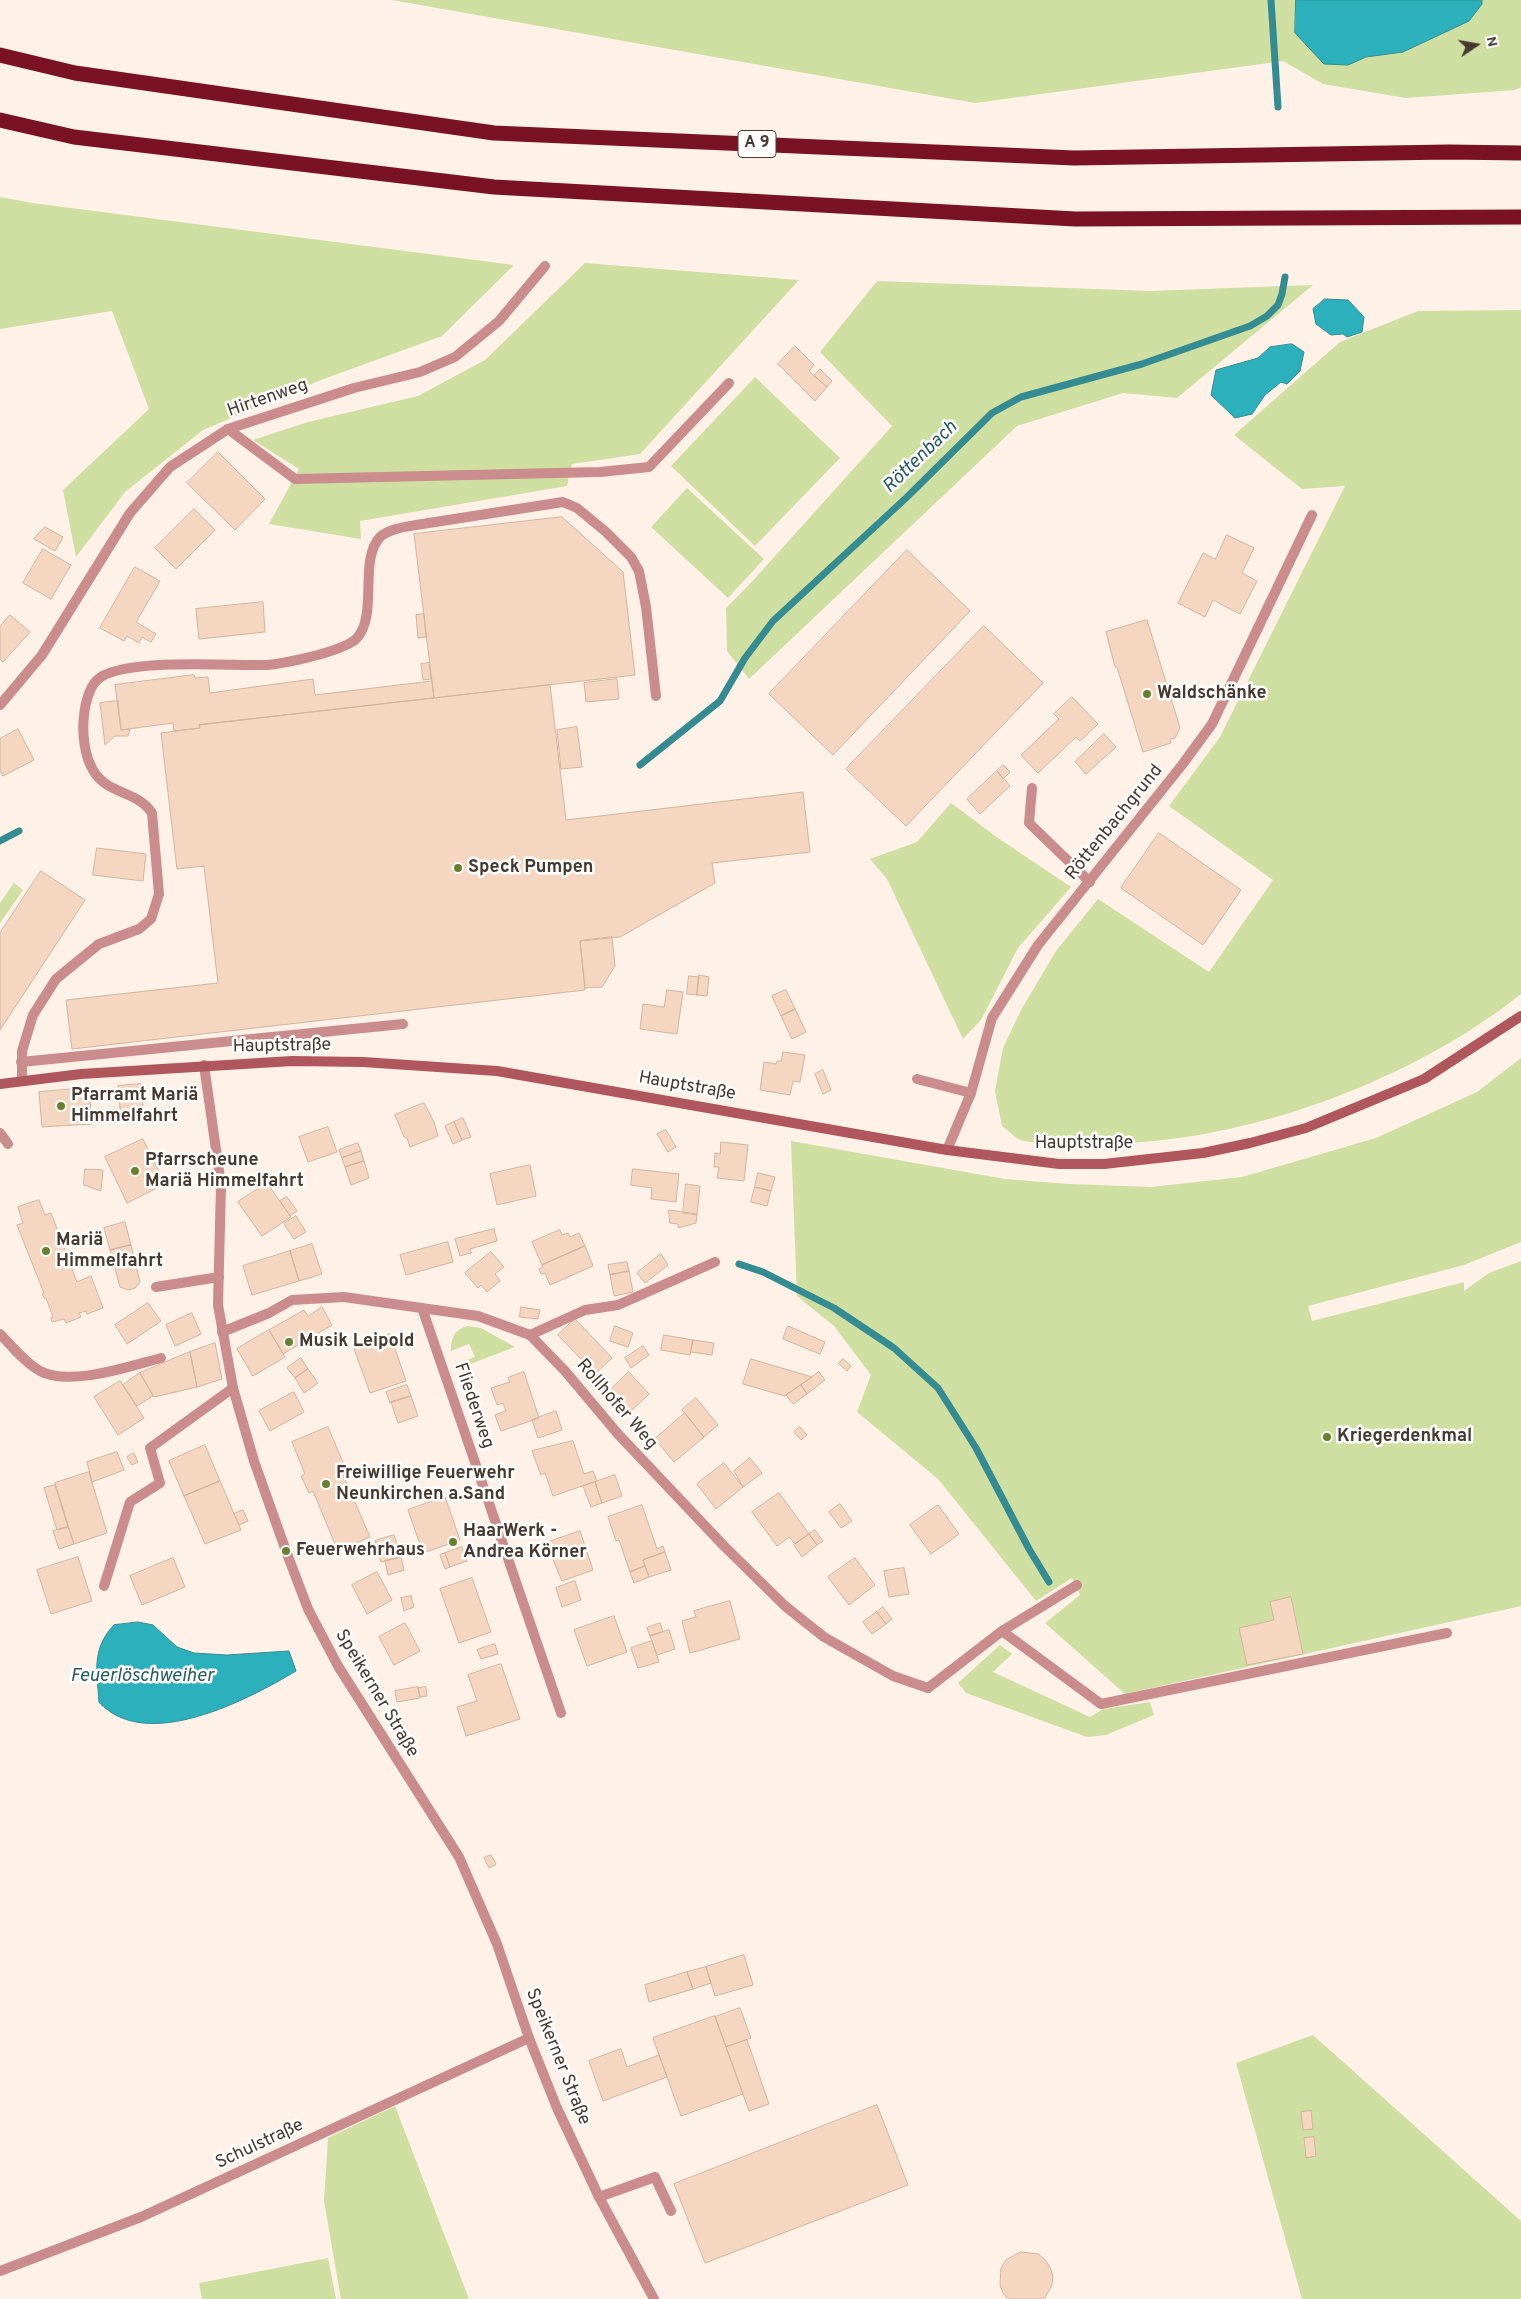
<!DOCTYPE html>
<meta charset="utf-8">
<style>
body{margin:0}
#map{position:relative;width:1521px;height:2299px;overflow:hidden;background:#fdf1e8;font-family:Overpass,sans-serif}
canvas{display:block}
.north{position:absolute;left:1451px;top:20px;width:50px;height:50px;-webkit-text-stroke:4px #fff;paint-order:stroke;rotate:78deg;font-size:14px;font-weight:700;line-height:20px;text-align:center;color:#453930}
.north::after{content:'';display:block;margin:auto;width:18px;height:22px;background:#453930;clip-path:polygon(50% 0,100% 100%,50% 72%,0 100%)}
</style>
<div id="map">
<canvas width="1521" height="2299"></canvas>
<div class="north">N</div>
</div>
<script>
const context = document.querySelector('canvas').getContext('2d');
context.lineJoin = 'round';
function fillPath(path, color) {
  context.fillStyle = color;
  context.fill(path, 'evenodd');
}
function trace(path, color, width, dash) {
  context.strokeStyle = color;
  context.lineWidth = width;
  context.lineCap = dash ? 'butt' : 'round';
  context.setLineDash(dash || []);
  context.stroke(path);
}
function label(font, color, halo, rows, align = 'center') {
  context.font = font + ' Overpass,sans-serif';
  context.lineWidth = 5;
  context.setLineDash([]);
  context.textBaseline = 'middle';
  context.strokeStyle = halo;
  context.fillStyle = color;
  for (const [text, x, y, turn = 0] of rows) {
    context.save();
    context.translate(x, y);
    context.rotate((+turn || 0) * Math.PI / 180);
    context.textAlign = isNaN(turn) ? turn : align;
    if (halo) context.strokeText(text, 0, 0);
    context.fillText(text, 0, 0);
    context.restore();
  }
}
const green = new Path2D(`
 M392,0h904l-1,33 52,32 19,-8 37,-5 66,-31 13,-17v-4h39v87l-6,3 -109,8 -83,-14 -40,-23 -308,42z
 M0,197l32,6 482,62 -72,71 -121,44 -118,50 -78,62 -49,65 -13,-67 86,-81 -37,-98 -112,18z
 M585,263l214,17 -159,174 -68,10 -5,22 -207,35 1,18 -92,-15 30,-55 -46,-29 55,-18 110,-26 67,-36z
 M877,281l272,10 164,-6 -136,113 -54,-5 -106,33 -268,253 -22,-28 -1,-43 23,-23 143,-159 -72,-74z
 M1521,310v684c-114,91 -294,156 -440,149 -13,-1 -52,1 -61,-3 -6,-3 -12,-10 -18,-14l-7,-35 8,-43 18,-38 35,-59 42,-52 111,73 64,-92 -104,-74 51,-69 125,-251 -43,3 -68,-54 106,-93 78,-31z
 M755,377l85,81 -85,88 -84,-80z
 M687,488l77,71 -36,39 -77,-71z
 M951,803l47,35 73,49 -53,61 -37,72 -18,19 -76,-160 -17,-20 47,-17z
 M14,883l9,7 -23,33v-20z
 M1521,1058v184l-57,23 -156,41 4,15 152,-39v9l25,-18 32,-12v345l-396,88 -80,-71 35,-28 -8,-17 -36,23 -98,-122 -81,-67 14,-37 -37,-49 -37,-30 -6,-155 214,38 64,5 82,3 91,-10 134,-39 101,-46z
 M468,1326l13,2 34,19 -58,22 -1,-5 19,-7 -6,-13 -18,7c0,-12 3,-22 17,-25z
 M1000,1645l12,9 -19,18 97,45 13,-8 47,-7 4,13 -48,20 -19,2 -121,-44 -8,-10z
 M1313,2035l208,186v78h-219l-66,-236z
 M395,2106l74,193h-128l-17,-98 4,-63z
 M328,2258l8,41h-134l-3,-16z`);
const water = new Path2D(`
 M1296,0h186v4l-13,17 -66,31 -37,5 -18,8 -24,-1 -29,-31z
 M1325,299l23,1 16,17 -2,15 -15,5 -4,-3 -12,1 -15,-11 -3,-15z
 M1292,344l12,8 -4,19 -13,13 -6,-2 -16,13 -13,19 -17,4 -24,-23 5,-25 42,-12 12,-11z
 M138,1622l15,3 24,22 17,6 33,2 62,-4 7,20c-47,28 -150,83 -197,31 -2,-30 -8,-53 15,-77z`);
const stream = new Path2D(`
 M1271,0l7,107
 M640,765l80,-64 25,-43 28,-37 133,-123 86,-85 29,-16 121,-33 108,-38 17,-10 11,-11 4,-11 3,-17
 M0,841l19,-10
 M739,1264l24,8 71,36 60,40 44,40 38,60 53,101 20,33`);
const building = new Path2D(`
 M795,346l19,19 -5,6 18,16 -12,14 -37,-37z
 M820,369l12,12 -5,6 -13,-11z
 M218,452l47,47 -30,31 -48,-47z
 M194,509l21,21 -39,39 -21,-21z
 M562,517l61,55 12,103 -201,23 -20,-164z
 M45,527l18,10 -8,14 -21,-12z
 M1227,535l27,13 -12,25 15,8 -17,33 -27,-14 -8,17 -27,-14 25,-50 12,6z
 M43,549l28,16 -20,34 -28,-16z
 M907,550l63,61 -137,144 -64,-61z
 M135,567l25,14 -24,41 20,12 -5,8 -9,-5 -3,6 -12,-7 -3,5 -24,-13z
 M263,602l2,30 -66,7 -3,-30z
 M424,614l2,23 -8,1 -2,-23z
 M10,615l20,17 -27,30 -3,-3v-32z
 M1147,620l33,108 -5,10 -5,1 1,4 -28,9 -26,-85h-2l-9,-35z
 M984,626l59,57 -137,143 -60,-57z
 M429,663l2,16 -8,1 -2,-16z
 M194,675l1,3 13,-1 2,16 103,-14 2,16 117,-14 2,17 -235,27 1,3 -26,3 -1,-8 -52,7 -6,-45z
 M617,679l2,20 -33,3 -2,-19z
 M550,685l16,135 237,-28 7,60 -98,11 3,20 -95,54 -40,4 5,49 -513,59 -6,-49 152,-17 -14,-117 -27,3 -16,-136 39,-5 -1,-3z
 M1072,697l26,27 -18,17 -4,-4 -38,36 -17,-18 38,-36 -5,-5z
 M118,701l3,29 9,-1 -2,7h-13l-10,9 -5,-42z
 M577,727l5,40 -21,2 -4,-39z
 M18,729l16,31 -31,16 -3,-6v-31z
 M1104,734l12,13 -30,27 -11,-12z
 M1003,765l7,7 -7,7 -6,-8z
 M997,771l13,15 -30,28 -13,-15z
 M1159,833l82,57 -38,55 -82,-57z
 M97,848l49,6 -3,27 -50,-6z
 M41,871l44,29 -85,130v-97z
 M612,937l3,29 -13,21 -17,1 -5,-47z
 M699,975l10,2 -2,19 -10,-1z
 M689,976l10,1 -2,18 -10,-1z
 M667,990l16,2 -6,42 -37,-5 3,-25 21,3z
 M786,990l9,19 -14,7 -9,-20z
 M795,1009l11,23 -14,7 -11,-23z
 M783,1052l22,3 -5,27 -7,-1 -3,14 -30,-5 4,-28 12,2 1,-3h4z
 M823,1070l8,20 -8,4 -8,-20z
 M141,1084l3,34 -23,2 -3,-34z
 M89,1088l3,36 -50,3 -3,-35z
 M424,1103l10,19 4,14 -28,11 -3,-9 -3,-1 -9,-22z
 M463,1118l8,19 -9,3 -8,-18z
 M454,1122l8,18 -9,4 -8,-18z
 M328,1127l9,25 -29,10 -9,-25z
 M666,1130l10,17 -8,5 -11,-18z
 M143,1139l22,45 -38,19 -22,-46z
 M721,1142l27,3 -4,36 -27,-3 2,-11h-5l1,-14 5,1z
 M358,1143l3,8 -19,7 -3,-8z
 M361,1151l3,10 -19,6 -3,-9z
 M364,1161l5,17 -18,7 -6,-18z
 M530,1165l6,31 -39,9 -7,-31z
 M85,1169l18,1 -2,21 -17,-6z
 M633,1169l46,5 -3,28 -25,-3 1,-11 -21,-3z
 M758,1173l17,4 -4,14 -16,-4z
 M267,1183l24,34 -29,19 -24,-34z
 M686,1184l14,2 -3,29 -14,-2z
 M755,1187l16,4 -4,15 -16,-4z
 M287,1197l10,14 -7,5 -10,-15z
 M39,1200l6,15 6,-2 26,69 14,-6 12,32 -16,6 -1,-3 -7,2 2,4 -15,6 -2,-4 -12,3 -1,-4 2,-1 -7,-19h-2l-2,-4 2,-1 -27,-68 6,-2 -5,-16z
 M669,1210l28,4 -1,9 -18,5v-4l-8,-1z
 M296,1216l10,16 -12,7 -10,-15z
 M125,1222l6,23 -21,5 -6,-22z
 M494,1229l3,12 -27,8 1,4 -11,3 -5,-17z
 M560,1230l2,5 6,-2 2,4 9,-4 6,13 -43,19 -10,-23z
 M448,1242l5,20 -47,13 -6,-20z
 M312,1244l10,30 -23,7 -9,-30z
 M131,1245l9,37 -5,6 -7,2 -8,-3 -10,-37z
 M585,1246l8,20 -43,19 -5,-12 -4,1 -2,-5 4,-2 -1,-2z
 M290,1251l9,30 -47,14 -9,-29z
 M491,1252l13,15 -9,7 5,7 -13,11 -6,-7 -3,3 -13,-15z
 M661,1254l7,11 -23,18 -8,-10z
 M627,1262l2,9 -19,4 -2,-10z
 M629,1271l4,21 -19,4 -4,-21z
 M148,1303l13,18 -34,23 -12,-19z
 M322,1307l10,18 -49,29 -14,-24 35,-20 4,6z
 M521,1307l19,3 -2,9 -18,-2z
 M192,1313l9,21 -26,12 -9,-21z
 M575,1319l37,39 -17,16 -37,-39z
 M615,1326l18,7 -5,14 -18,-6z
 M788,1326l37,16 -5,12 -37,-15z
 M269,1330l16,27 -32,19 -16,-27z
 M390,1334l16,47 -36,12 -17,-47z
 M664,1335l29,5 -3,15 -29,-5z
 M693,1340l21,3 -2,12 -21,-3z
 M215,1343l7,36 -25,8 -7,-35z
 M643,1346l6,9 -18,13 -6,-10z
 M190,1352l7,35 -43,10 -14,-24z
 M301,1358l7,11 -13,9 -8,-10z
 M751,1359l61,18 -27,19 -42,-12z
 M843,1359l8,7 -4,5 -8,-7z
 M308,1369l10,14 -14,10 -9,-15z
 M524,1372l15,46 -38,13 -6,-16 11,-4 -3,-8 -6,2 -6,-17 19,-6 -2,-4z
 M629,1372l20,22 -19,18 -20,-22z
 M819,1372l6,8 -18,14 -6,-9z
 M140,1373l13,23 -16,10 -14,-21z
 M120,1381l24,37 -26,17 -24,-38z
 M407,1385l4,11 -21,7 -4,-11z
 M801,1385l6,9 -14,10 -7,-9z
 M294,1392l10,20 -34,19 -11,-20z
 M411,1396l7,20 -20,7 -7,-21z
 M696,1398l22,27 -14,12 -22,-27z
 M556,1411l6,19 -24,8 -6,-18z
 M685,1413l19,24 -30,25 -19,-23z
 M328,1427l17,40 -3,1 2,9 26,60 -32,14 -25,-60 -4,2 -8,-17 4,-2 -13,-32z
 M800,1427l7,8 -6,5 -7,-8z
 M573,1441l11,33 9,-3 4,10 -44,15 -8,-23 -4,2 -9,-24z
 M205,1445l15,36 -36,15 -15,-35z
 M117,1452l7,18 -32,12 -5,-20z
 M134,1453l4,9 -6,3 -5,-8z
 M750,1458l12,15 -19,14 -9,-16z
 M724,1463l19,24 -27,22 -19,-25z
 M89,1472l18,61 -33,11 -19,-61z
 M615,1475l7,21 -20,7 -7,-21z
 M220,1481l21,49 -36,14 -21,-48z
 M595,1482l7,21 -11,4 -8,-21z
 M55,1485l13,42 -11,3 -13,-42z
 M779,1493l30,41 -14,10 -6,-7 -12,9 -25,-34z
 M445,1497l15,43 -37,13 -15,-43z
 M840,1504l12,17 -11,7 -12,-16z
 M642,1505l15,44 6,-3 2,6 -22,8 2,6 -15,6 -11,-32 -3,1 -8,-24z
 M938,1505l21,29 -28,20 -21,-29z
 M243,1510l5,11 -9,4 -5,-11z
 M68,1527l6,17 -15,5 -6,-18z
 M815,1530l8,11 -6,4 -8,-11z
 M580,1531l13,39 -31,11 -16,-38z
 M809,1534l8,11 -15,12 -8,-12z
 M394,1535l7,22 -20,5 -6,-21z
 M462,1547l5,14 -17,6 -5,-14z
 M665,1552l6,18 -22,7 -6,-17z
 M445,1553l5,14 -5,2 -5,-14z
 M78,1557l14,44 -41,13 -14,-44z
 M401,1557l3,13 -16,5 -3,-14z
 M173,1558l12,29 -43,18 -12,-29z
 M855,1558l20,27 -26,20 -21,-28z
 M645,1566l4,11 -15,6 -4,-11z
 M904,1568l5,26 -20,3 -5,-26z
 M377,1572l15,28 -25,14 -15,-29z
 M472,1578l19,54 -32,11 -19,-54z
 M575,1581l6,19 -19,7 -6,-19z
 M411,1596l3,11 -10,4 -3,-13z
 M1291,1597l12,57 -56,11 -8,-37 35,-8 -4,-18z
 M730,1601l10,38 -50,14 -8,-32 14,-4 -2,-6z
 M883,1607l9,12 -6,5 -9,-12z
 M877,1612l9,12 -14,10 -9,-12z
 M614,1616l13,36 -40,14 -13,-36z
 M405,1623l15,28 -26,14 -15,-28z
 M660,1623l3,9 -13,4 -3,-8z
 M669,1630l6,19 -18,6 -7,-19z
 M652,1641l7,21 -21,6 -7,-20z
 M495,1644l3,10 -17,5 -4,-9z
 M501,1664l19,55 -54,17 -9,-29 20,-6 -9,-26z
 M418,1687l2,11 -23,4 -2,-11z
 M426,1687l1,9 -7,1 -2,-9z
 M491,1855l5,9 -7,4 -5,-10z
 M744,1955l9,30 -38,11 -9,-29z
 M706,1967l5,16 -18,6 -6,-17z
 M687,1972l6,17 -44,13 -4,-17z
 M740,2008l11,30 -25,9 -11,-30z
 M715,2016l28,78 -62,22 -28,-78z
 M747,2040l22,64 -20,7 -23,-64z
 M621,2049l6,18 32,-12 8,22 -64,24 -14,-40z
 M877,2105l31,80 -203,78 -31,-79z
 M1311,2111l2,18 -10,1 -2,-18z
 M1314,2137l2,19 -10,2 -2,-20z
 M1021,2252l17,2 7,6 5,7 3,9 -1,9 -8,14h-36l-5,-6 -3,-8 1,-17 5,-8z`);
const service = new Path2D(`
 M228,429l67,50 305,-7 49,-5 80,-84
 M1032,788l-3,35 61,59
 M21,1062l382,-38
 M917,1079l54,14
 M22,1080v-29l11,-36 23,-36 43,-35 40,-15 12,-10 8,-25 -7,-81c-15,-23 -45,-18 -59,-43 -9,-15 -11,-38 -9,-55 1,-11 5,-27 13,-35 23,-23 135,-14 169,-15 17,-1 35,-6 52,-10 10,-3 31,-9 38,-16 23,-24 2,-78 24,-102 9,-8 24,-10 36,-12l147,-23 14,6 29,24 25,25 8,14 7,36 10,89
 M0,1133l8,11
 M156,1287l63,-10
 M0,1334c12,12 24,28 40,37 30,16 90,-5 121,-13
 M530,1335l55,-25 33,-5 97,-43
 M104,1586l26,-84 30,-19 -10,-35 83,-60
 M1002,1631l99,73 346,-71
 M928,1688l74,-57 75,-46
 M599,2197l56,-20 16,34`);
const minor = new Path2D(`
 M0,705l42,-50 88,-142 40,-46 58,-38 126,-41 66,-16 35,-15 44,-36 46,-55
 M947,1150l24,-57 21,-75 46,-73 144,-180 30,-41 100,-209
 M422,1308l139,405
 M222,1332l47,-19 23,-13 52,-3 134,19 52,19 35,36 53,63 106,112 61,60 39,31 69,39 35,12
 M0,2271l141,-54 388,-179`);
const tertiary = new Path2D(`
 M204,1065l17,120 -3,120 15,83 21,73 32,90 22,58 30,57 121,191 38,87 32,94 28,70 42,89 55,102`);
const secondary = new Path2D(`
 M0,1084l81,-10 211,-13 71,1 134,9 450,79 112,14h45l99,-11 47,-10 56,-15 118,-49 97,-63`);
const motorway = new Path2D(`
 M0,55l75,18 419,60 580,25 375,-6 72,1
 M0,120l74,17 420,50 581,32 446,-2`);
const markers = [
 [1147,694,5,"#698031"],
 [458,868,5,"#698031"],
 [61,1106,5,"#698031"],
 [135,1171,5,"#698031"],
 [46,1251,5,"#698031"],
 [289,1342,5,"#698031"],
 [1327,1437,5,"#698031"],
 [326,1484,5,"#698031"],
 [453,1542,5,"#698031"],
 [286,1551,5,"#698031"]
];
const shields = [
 [757,144,38]
];
const shieldNames = [
 ["A 9",757,144]
];
const streetNames = [
 ["Hirtenweg",268,399,-19],
 ["Röttenbachgrund",1115,823,-51],
 ["Hauptstraße",282,1047,-1],
 ["Hauptstraße",687,1087,10],
 ["Hauptstraße",1084,1144],
 ["Rollhofer Weg",616,1405,49],
 ["Fliederweg",473,1406,71],
 ["Speikerner Straße",376,1694,59],
 ["Speikerner Straße",557,2057,68],
 ["Schulstraße",260,2145,-25]
];
const poiNames = [
 ["Waldschänke",1157,694],
 ["Speck Pumpen",468,868],
 ["Pfarramt Mariä",71,1096],
 ["Himmelfahrt",71,1117],
 ["Pfarrscheune",145,1161],
 ["Mariä Himmelfahrt",145,1182],
 ["Mariä",56,1241],
 ["Himmelfahrt",56,1262],
 ["Musik Leipold",299,1342],
 ["Kriegerdenkmal",1337,1437],
 ["Freiwillige Feuerwehr",336,1474],
 ["Neunkirchen a.Sand",336,1495],
 ["HaarWerk -",463,1532],
 ["Andrea Körner",463,1553],
 ["Feuerwehrhaus",296,1551]
];
const waterNames = [
 ["Röttenbach",921,458,-44],
 ["Feuerlöschweiher",142,1677]
];
fillPath(green, '#cfdfa2');
fillPath(water, '#2cb0bc');
trace(water, '#348c92', 1);
trace(stream, '#348c92', 7);
fillPath(building, '#f5d7c1');
trace(building, '#d1b49f', 1);
trace(service, '#ca8c8c', 10);
trace(minor, '#ca8c8c', 10);
trace(tertiary, '#ca8c8c', 10);
trace(secondary, '#af575c', 10);
trace(motorway, '#791324', 15);
for (const [x, y, r, color] of markers) {
  const dot = new Path2D();
  dot.arc(x, y, r, 0, 2 * Math.PI);
  context.fillStyle = color;
  context.fill(dot);
  trace(dot, '#fff', 2);
}
for (const [x, y, w] of shields) {
  const box = new Path2D();
  box.roundRect(x - w / 2, y - 13.5, w, 27, 4);
  context.fillStyle = '#fff';
  context.fill(box);
  trace(box, '#453930', 1);
}
label('bold 16px', '#453930', null, shieldNames);
label('18px', '#453930', '#fff', streetNames);
label('bold 18px', '#453930', '#fff', poiNames, 'left');
label('italic 19px', '#275b60', '#fff', waterNames);
</script>
